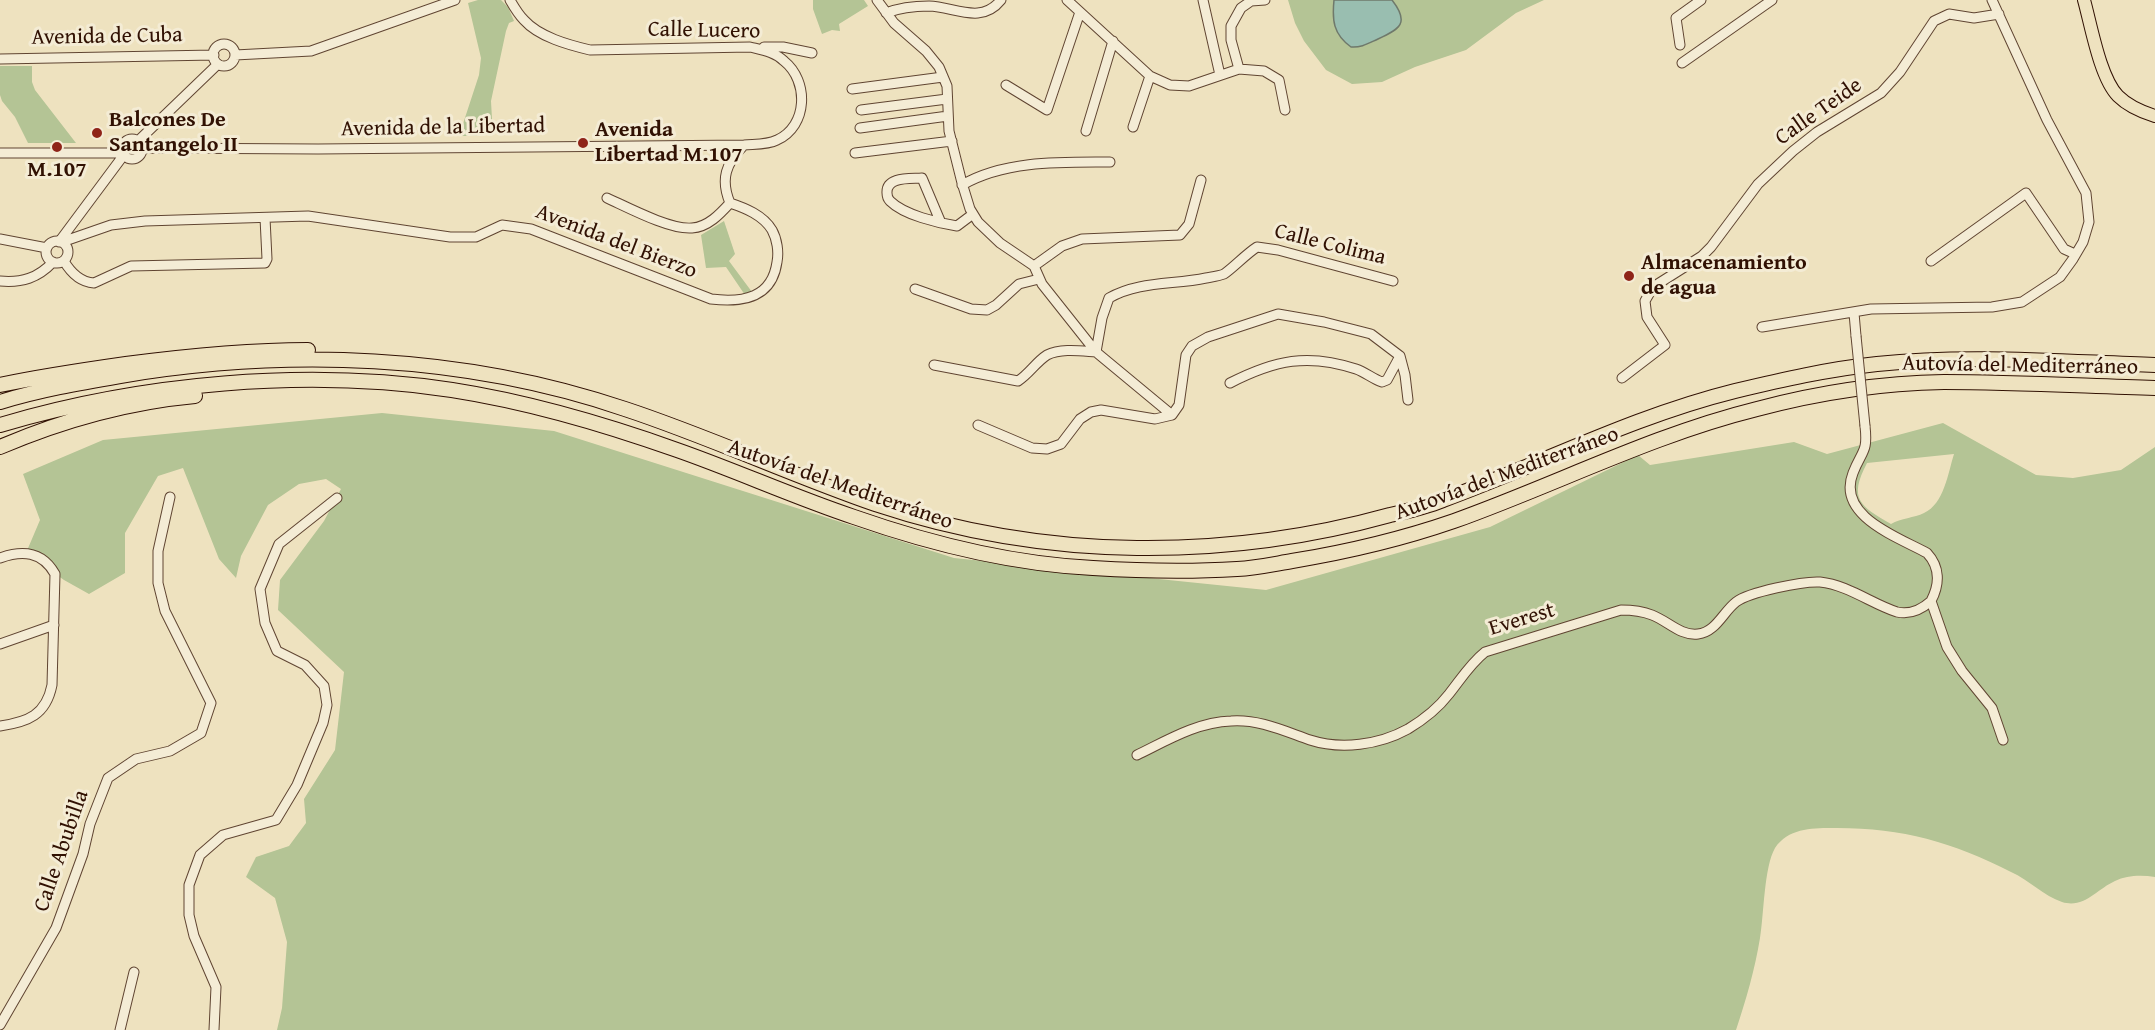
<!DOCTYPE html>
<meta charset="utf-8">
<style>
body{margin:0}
canvas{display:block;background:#eee2bf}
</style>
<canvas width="2155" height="1030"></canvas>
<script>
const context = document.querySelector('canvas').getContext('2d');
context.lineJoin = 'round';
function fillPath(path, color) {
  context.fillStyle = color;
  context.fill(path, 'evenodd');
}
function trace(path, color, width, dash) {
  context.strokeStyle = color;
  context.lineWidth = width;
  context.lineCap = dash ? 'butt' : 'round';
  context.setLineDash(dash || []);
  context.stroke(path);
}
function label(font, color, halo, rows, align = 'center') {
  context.font = font + ' "Gentium Book Plus",serif';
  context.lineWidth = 6;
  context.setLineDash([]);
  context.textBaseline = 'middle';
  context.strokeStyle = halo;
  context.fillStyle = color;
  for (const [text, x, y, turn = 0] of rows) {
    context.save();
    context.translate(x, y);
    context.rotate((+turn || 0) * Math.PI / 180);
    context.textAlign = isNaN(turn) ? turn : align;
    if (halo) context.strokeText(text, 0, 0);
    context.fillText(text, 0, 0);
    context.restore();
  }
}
const green = new Path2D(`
 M478,0h23l7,7 6,14 -5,2 -3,8 -15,70 1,18 -8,17h-25l20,-61 2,-17 -13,-55z
 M813,0h51l4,6 -29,18 1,7 -8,-1 -10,4 -9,-25z
 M1288,0h256l-28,13 -50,37 -51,17 -33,15 -30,2 -26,-14 -22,-29 -9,-18z
 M0,66h32v16l3,8 41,53h-48l-13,-26 -13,-16 -2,-6z
 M724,221l11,33 -6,7 23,31 -7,3 -19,-28 -20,1 -5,-33z
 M382,413l172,18 400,127 312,32 224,-63 148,-72 12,10 144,-23 33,12 116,-31 93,52 37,3 48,-8 34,-23v430c-13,-2 -28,-2 -40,4 -18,8 -31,28 -53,21 -18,-6 -33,-22 -51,-30 -59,-30 -108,-44 -174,-44 -22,0 -48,-1 -62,20 -11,19 -11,66 -15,90 -5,31 -14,62 -24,92h-1459l5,-22 5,-66 -12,-44 -29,-21 10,-20 33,-11 17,-23 -2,-24 31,-49 9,-78 -66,-62 2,-30 44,-59 17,-32 -15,-10 -27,5 -31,21 -27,51 -5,22 -17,-19 -36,-91 -25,8 -33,57v40l-36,21 -25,-14 -38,-27 14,-33 -17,-46 80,-34zM1954,454c-6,19 -10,50 -30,59 -10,5 -23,5 -33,11 -31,-18 -43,-25 -24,-61z`);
const water = new Path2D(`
 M1334,0h58c18,23 8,29 -14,39 -9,4 -17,9 -27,8 -18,-13 -19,-27 -17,-47z`);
const minor = new Path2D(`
 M877,0l17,23 32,28 13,16 8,19 2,45 13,52 8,26 8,13 22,21 34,23 8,18 54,68 76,63
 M1067,0l83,76 20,9 19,1 50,-17 -8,-29v-14l10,-18 10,-7 14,-1
 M1203,0l17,75
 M886,13c13,-5 29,-7 43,-7 26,1 52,19 72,-6
 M213 55a11 11 0 1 1 22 0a11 11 0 1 1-22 0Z
 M1680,45l-4,-27 25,-18
 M764,47h19l29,6
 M235,55l76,-4 144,-51
 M0,59l214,-4
 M1682,63l90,-63
 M1239,69l25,2 15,9 6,30
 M1006,85l41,25 33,-98
 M852,89l91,-12
 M861,110l86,-11
 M1133,127l17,-51
 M860,128l88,-12
 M1086,131l27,-90
 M122 149a10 10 0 1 1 20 0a10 10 0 1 1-20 0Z
 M138,141l80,-77
 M142,148l176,1 426,-4c11,-1 23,0 33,-5 31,-14 32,-59 7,-79 -9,-9 -22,-11 -34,-14l-160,3c-21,-5 -51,-13 -66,-30 -6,-6 -10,-13 -14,-20
 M0,153h122
 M855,153l97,-12
 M962,185c43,-25 100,-23 148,-23
 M607,198c20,9 63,32 85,30 16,-1 28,-14 38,-25
 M941,223l-19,-45c-11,1 -36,-2 -35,15 0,3 1,6 3,8 14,14 48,22 67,25l16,-12
 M0,239l47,9
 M46 252a11 11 0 1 1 22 0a11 11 0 1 1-22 0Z
 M59,242l64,-86
 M62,242l49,-17 34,-4 163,-5 142,21h26l26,-12 29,4 180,70c32,4 61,-1 66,-37 2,-10 0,-23 -5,-32 -9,-15 -27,-22 -42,-27 -10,-24 -4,-40 14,-58
 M64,261c7,12 16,21 30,22l37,-17 134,-3 2,-4 -2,-41
 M1931,261l95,-68 38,56 11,5
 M1034,266l28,-20 20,-7 98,-4 9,-11 12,-44
 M0,281c22,2 38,-3 53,-19
 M915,289l56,20 16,1 9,-5 23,-21 20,-5
 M1854,313l2,23
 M1762,327l109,-18 121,-2 30,-5 38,-25 13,-18 10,-17 6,-20 -3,-29 -39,-73 -55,-120
 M1400,356l5,19 3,25
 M934,365l84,16c11,-7 18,-19 29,-26 14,-7 34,-4 49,-3l6,-34 7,-20c30,-17 64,-13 97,-20 5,-1 13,-2 18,-4 9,-6 22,-20 33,-27l21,3 115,31
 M1622,378l43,-33 -18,-28 -2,-16 8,-14 49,-31 9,-9 47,-63 35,-33 24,-19 64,-39 19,-21 34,-51 15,-7 25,4 25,-4
 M1230,383c45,-23 78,-30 126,-14 9,3 17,10 26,13l5,-2 13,-24
 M1172,415l7,-10 7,-50 6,-9 16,-9 70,-23 46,8 47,12 29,22
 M978,425l54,23 15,1 14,-5 19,-25 11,-7 10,-2 54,9 17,-4
 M1865,426c3,27 -3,24 -12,47 -17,43 45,64 74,80 13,14 13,31 4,48l16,46 15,24 30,37 11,32
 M0,558c22,-8 42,-7 55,16l-3,111c-6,30 -24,37 -52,41
 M0,644l54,-19
 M1137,755c29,-14 60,-33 94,-34 28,-2 53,10 79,19 31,10 69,5 98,-11 15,-9 31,-22 41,-35 12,-15 21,-30 36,-42l136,-42c11,0 21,1 31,5 16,6 28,21 46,19 18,-2 25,-22 38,-32 13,-10 67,-21 84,-20 28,3 52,22 77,30 13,3 25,-3 34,-11
 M0,1025l56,-97 27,-74 7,-30 18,-46 28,-19 34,-8 31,-18 10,-30 -46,-92 -7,-28v-32l12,-54
 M120,1030l14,-58
 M214,1030l2,-43 -22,-51 -5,-21v-30l11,-30 23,-20 53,-15 21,-35 26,-62 4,-18 -3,-19 -19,-21 -28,-14 -12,-28 -5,-34 19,-45 58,-46`);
const major = new Path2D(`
 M2084,0c7,25 16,78 34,96 10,10 24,16 37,20`);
const highway = new Path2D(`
 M0,385c42,-9 84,-15 126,-21 61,-8 121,-14 182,-14
 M0,402c39,-12 79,-19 120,-26 167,-28 343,-22 505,33 85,28 166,66 250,95 84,28 174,43 262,44 86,1 170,-10 253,-33 18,-4 36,-8 53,-15 98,-36 191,-84 292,-109 46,-11 94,-22 142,-27 92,-10 186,-2 278,1
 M0,425c141,-42 306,-57 452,-35 77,12 152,34 225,60 60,21 117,47 177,67 77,27 157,47 239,51 48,3 96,4 144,1 19,-1 37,-5 55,-8 55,-9 110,-22 162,-40 101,-36 198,-86 303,-112 60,-16 124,-26 187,-27 70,0 141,4 211,6
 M0,447c61,-26 129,-45 195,-51`);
const minorBridge = new Path2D(`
 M1856,336l9,90`);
const markers = [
 [97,133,6,"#8f2418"],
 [583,143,6,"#8f2418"],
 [57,147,6,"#8f2418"],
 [1629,276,6,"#8f2418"]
];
const streetNames = [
 ["Calle Lucero",704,31,1],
 ["Avenida de Cuba",107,37,-1],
 ["Calle Teide",1819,112,-35],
 ["Avenida de la Libertad",443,128,-1],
 ["Avenida del Bierzo",616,242,21],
 ["Calle Colima",1330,245,14],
 ["Autovía del Mediterráneo",2020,366,1],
 ["Autovía del Mediterráneo",1507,474,-20],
 ["Autovía del Mediterráneo",840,485,19],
 ["Everest",1522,620,-17],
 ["Calle Abubilla",62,851,-71]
];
const poiNames = [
 ["Balcones De",109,120],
 ["Santangelo II",109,145],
 ["Avenida",595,130],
 ["Libertad M.107",595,155],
 ["M.107",57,170,"center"],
 ["Almacenamiento",1641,263],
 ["de agua",1641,288]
];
fillPath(green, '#b4c495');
fillPath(water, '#99beb0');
trace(water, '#6f796b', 1.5);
trace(minor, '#604532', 11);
trace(major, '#311103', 14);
trace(highway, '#311103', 16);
trace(minor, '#f4ecd5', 9);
trace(major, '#eee2bf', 12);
trace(highway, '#eee2bf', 14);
trace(minorBridge, '#604532', 11, []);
trace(minorBridge, '#f4ecd5', 9);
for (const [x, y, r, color] of markers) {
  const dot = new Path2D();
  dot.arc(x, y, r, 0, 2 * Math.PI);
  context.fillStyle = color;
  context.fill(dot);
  trace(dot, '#f4ecd5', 2);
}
label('22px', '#311103', '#f4ecd5', streetNames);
label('bold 22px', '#311103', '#f4ecd5', poiNames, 'left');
</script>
